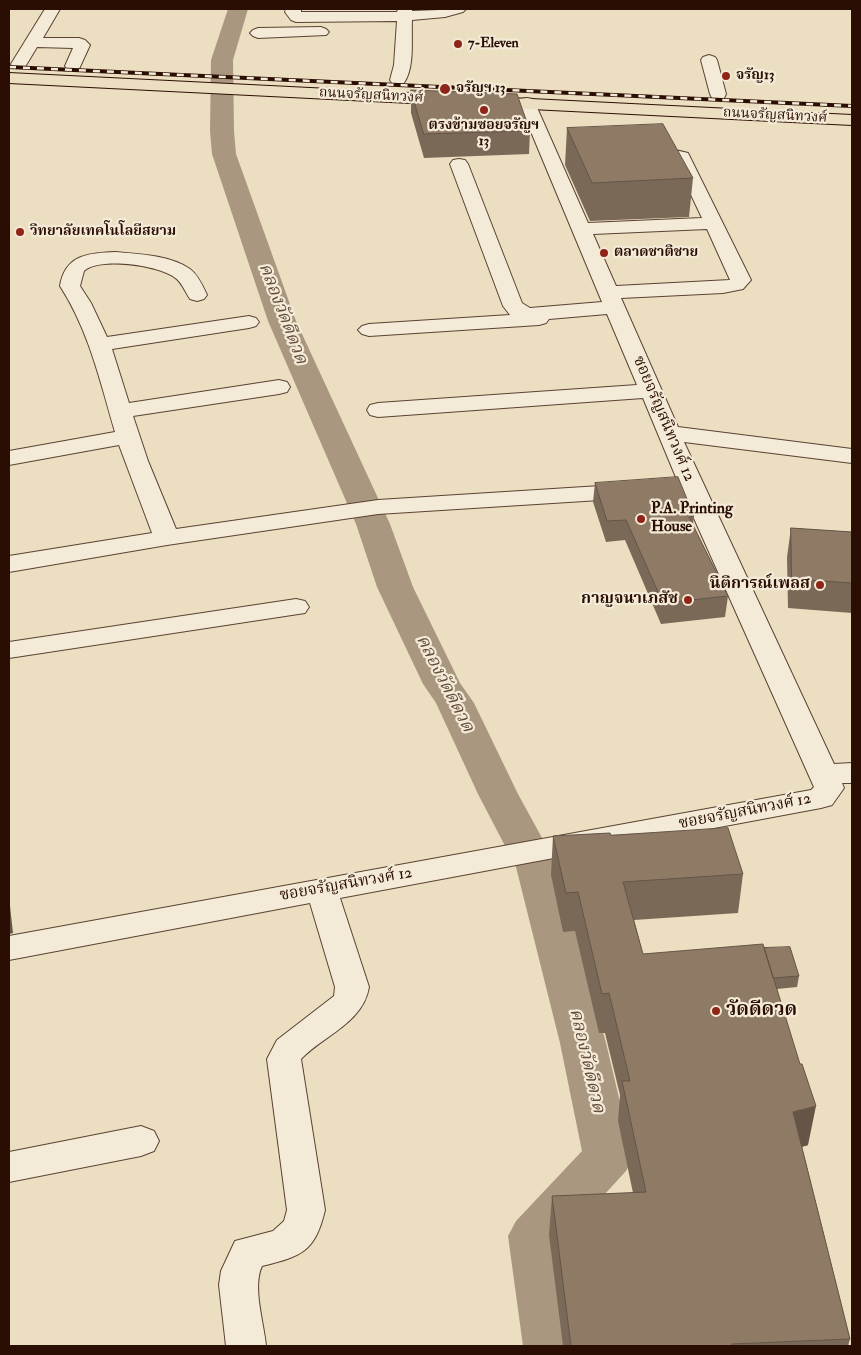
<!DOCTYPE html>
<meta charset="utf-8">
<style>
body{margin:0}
#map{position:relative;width:861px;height:1355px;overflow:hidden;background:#ecdec1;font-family:"IM FELL Double Pica",serif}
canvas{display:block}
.frame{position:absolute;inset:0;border:10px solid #2b0e03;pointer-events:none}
</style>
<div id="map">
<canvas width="861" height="1355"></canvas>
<div class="frame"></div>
</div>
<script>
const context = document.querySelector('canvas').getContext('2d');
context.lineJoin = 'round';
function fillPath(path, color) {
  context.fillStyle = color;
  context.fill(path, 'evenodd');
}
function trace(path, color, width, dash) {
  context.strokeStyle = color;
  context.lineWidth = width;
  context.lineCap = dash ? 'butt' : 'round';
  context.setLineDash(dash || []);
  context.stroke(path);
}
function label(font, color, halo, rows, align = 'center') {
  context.font = font + ' "IM FELL Double Pica","Noto Serif Thai",serif';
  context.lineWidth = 4.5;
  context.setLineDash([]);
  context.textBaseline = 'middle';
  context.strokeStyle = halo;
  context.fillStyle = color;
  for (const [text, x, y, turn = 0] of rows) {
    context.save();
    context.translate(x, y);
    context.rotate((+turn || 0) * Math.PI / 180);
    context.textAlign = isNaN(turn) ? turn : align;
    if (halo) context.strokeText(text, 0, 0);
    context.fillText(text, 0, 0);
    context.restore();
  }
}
const canal = new Path2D(`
 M228,9h20l-15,51 1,71 2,23 60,167 94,203 23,63 47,96 14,20 44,91 40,73 48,176 27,114 -7,14 -65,71 16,104h-54l-15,-110 8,-15 66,-70 -22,-108 -44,-176 -38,-73 -42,-91 -13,-19 -46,-97 -21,-63 -88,-203 -56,-167 -2,-23 1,-71z`);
const minor = new Path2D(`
 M45,9h15l-17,29h36l6,2 5,5 -11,24h-12l-2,-3 8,-18 -36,-1 -12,20h-12l-2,-3z
 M286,9h15v3h96l1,-3h14v2l54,-2 -3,3 -18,5 -33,3c-1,19 3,47 -8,63h-12l-2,-3 4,-15 3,-44 -101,1 -5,-2 -6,-8z
 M321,27l5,2 3,3 -3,3 -68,3 -5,-2 -3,-3 3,-3 5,-2z
 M709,55l6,2 2,3 9,34 -2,4h-12l-2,-4 -9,-34 2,-3z
 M527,98l6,1 2,4 53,120 114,-5 -27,-57 -37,-2 -3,-4 3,-4c17,-4 34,-2 50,2l63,127 -8,9 -20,4 -102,5 57,129 174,22v14l-168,-21 150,322 18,-1v20h-10l2,5 -12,17 -11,3 -481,90 29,89c-6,36 -45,48 -68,72l24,151c-10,42 -23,46 -63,56 -10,21 2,57 4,80h-40l-7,-61 2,-14 14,-30 38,-10 11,-10 3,-11 -20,-151 10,-19 57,-44 1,-9 -25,-84 -301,57v-24l802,-146 3,-3 -134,-300 -37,-89 -265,19 -8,-2 -3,-5 3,-5 8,-2 259,-18 -30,-71 -58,5 -3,4 -7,2 -170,11 -7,-2 -4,-4 4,-4 7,-2 141,-9 -7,-9 -53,-142 3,-4 6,-1 6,1 3,4 54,139 8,5 72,-6 -83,-199 2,-4zM707,229l23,51 -114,6 -23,-52z
 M115,252c23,2 55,3 75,17 8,6 13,17 17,26l-3,4 -7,2 -7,-2c-5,-7 -8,-17 -16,-22 -17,-12 -74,-20 -90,-6l-4,15 11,17 16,34 142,-21 7,2 3,4 -3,4 -7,2 -137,21 17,54 150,-23 8,2 3,5 -3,5 -8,2 -146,22 15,45 28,68 202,-29 254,-16 8,2 4,5 -4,5 -8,2 -254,16 -211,31 -158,27v-16l143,-23 -33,-88 -110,20v-14l106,-19c-15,-51 -26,-101 -55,-146 5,-31 28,-33 55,-34z
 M296,599l9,2 4,6 -4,6 -296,45v-16z
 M141,1126l13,5 5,10 -5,10 -13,5 -132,26v-30z`);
const primary = new Path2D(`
 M9,73l843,42v10l-843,-42z`);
const rail = new Path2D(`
 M9,67l843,39`);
const wall = new Path2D(`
 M411,90l119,41 -1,23 -105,4 -13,-45z
 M567,128l126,50 -4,39 -99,4 -25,-56z
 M595,483l99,33 -1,9 35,71 -3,21 -64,7 -36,-84 -19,2 -13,-40z
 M791,528l61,4v81l-64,-5 -1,-51z
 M611,835l132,39 -5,39 -104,7 9,34 121,-6 35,28 -2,11 -20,2 31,156 -6,2 48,192 -2,7h-285l-14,-111 3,-39 81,-3 -15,-72 2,-26 -15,-62h-6l-24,-102 -12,1 -12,-57 2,-39z`);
const shadedWall = new Path2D(`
 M9,897l4,36 -4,1z
 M816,1106l-8,39 -22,6 7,-39z`);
const building = new Path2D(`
 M411,90l106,4 13,37 -106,3z
 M663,124l30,54 -101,5 -25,-55z
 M678,477l16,39 -5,1 39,79 -65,7 -37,-83 -19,1 -12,-38z
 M791,528l61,4v51l-60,-4z
 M728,828l15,46 -120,8 20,72 120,-10 37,120h2l14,42 -23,6 57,227 -118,5v2h-161l-19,-150 94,-4 -24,-111h8l-21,-88 -7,1 -24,-102 -12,1 -13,-57 57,-3 1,2z
 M790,947l9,29 -26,2 -9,-30z`);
const markers = [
 [458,44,5,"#8f2418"],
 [726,76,5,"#8f2418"],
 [445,89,6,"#8f2418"],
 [484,110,5,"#8f2418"],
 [20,232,5,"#8f2418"],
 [604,253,5,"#8f2418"],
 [641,519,5,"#8f2418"],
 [820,585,5,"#8f2418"],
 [688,600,5,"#8f2418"],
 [716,1011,5,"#8f2418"]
];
const farPoinames = [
 ["7-Eleven",468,44],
 ["จรัญ13",736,76],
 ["จรัญฯ 13",456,89],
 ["ตรงข้ามซอยจรัญฯ",484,126,"center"],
 ["13",484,142,"center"],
 ["วิทยาลัยเทคโนโลยีสยาม",30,232],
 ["ตลาดชาติชาย",614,253]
];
const farStreetnames = [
 ["ถนนจรัญสนิทวงศ์",371,96,3],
 ["ถนนจรัญสนิทวงศ์",775,116,3]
];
const streetNames = [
 ["ซอยจรัญสนิทวงศ์ 12",663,419,67],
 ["ซอยจรัญสนิทวงศ์ 12",745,812,-11],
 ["ซอยจรัญสนิทวงศ์ 12",346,885,-10]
];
const poiNames = [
 ["P.A. Printing",651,510,"left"],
 ["House",651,528,"left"],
 ["นิติการณ์เพลส",810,585],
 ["กาญจนาเภสัช",678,600]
];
const waterNames = [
 ["คลองวัดดีดวด",282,314,69],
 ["คลองวัดดีดวด",444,684,63],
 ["คลองวัดดีดวด",586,1061,77]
];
const nearPoinames = [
 ["วัดดีดวด",726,1011]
];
fillPath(canal, '#aa9780');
trace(minor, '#5b4232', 2);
trace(primary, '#2b0e03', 2);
fillPath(minor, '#f3ead7');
fillPath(primary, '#ecdec1');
trace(rail, '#2b0e03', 4);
trace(rail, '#f3ead7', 2.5, [7]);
fillPath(wall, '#7b6958');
fillPath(shadedWall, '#645547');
fillPath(building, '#8f7a66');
trace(building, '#645547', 1);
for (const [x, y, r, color] of markers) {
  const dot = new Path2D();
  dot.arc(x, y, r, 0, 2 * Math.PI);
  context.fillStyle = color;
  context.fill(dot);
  trace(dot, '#f3ead7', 2);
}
label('bold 14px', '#2b0e03', '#f3ead7', farPoinames, 'left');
label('14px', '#2b0e03', '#f3ead7', farStreetnames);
label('16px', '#2b0e03', '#f3ead7', streetNames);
label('bold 16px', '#2b0e03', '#f3ead7', poiNames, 'right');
label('italic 18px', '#644c3b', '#f3ead7', waterNames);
label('bold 19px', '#2b0e03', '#f3ead7', nearPoinames, 'left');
</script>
